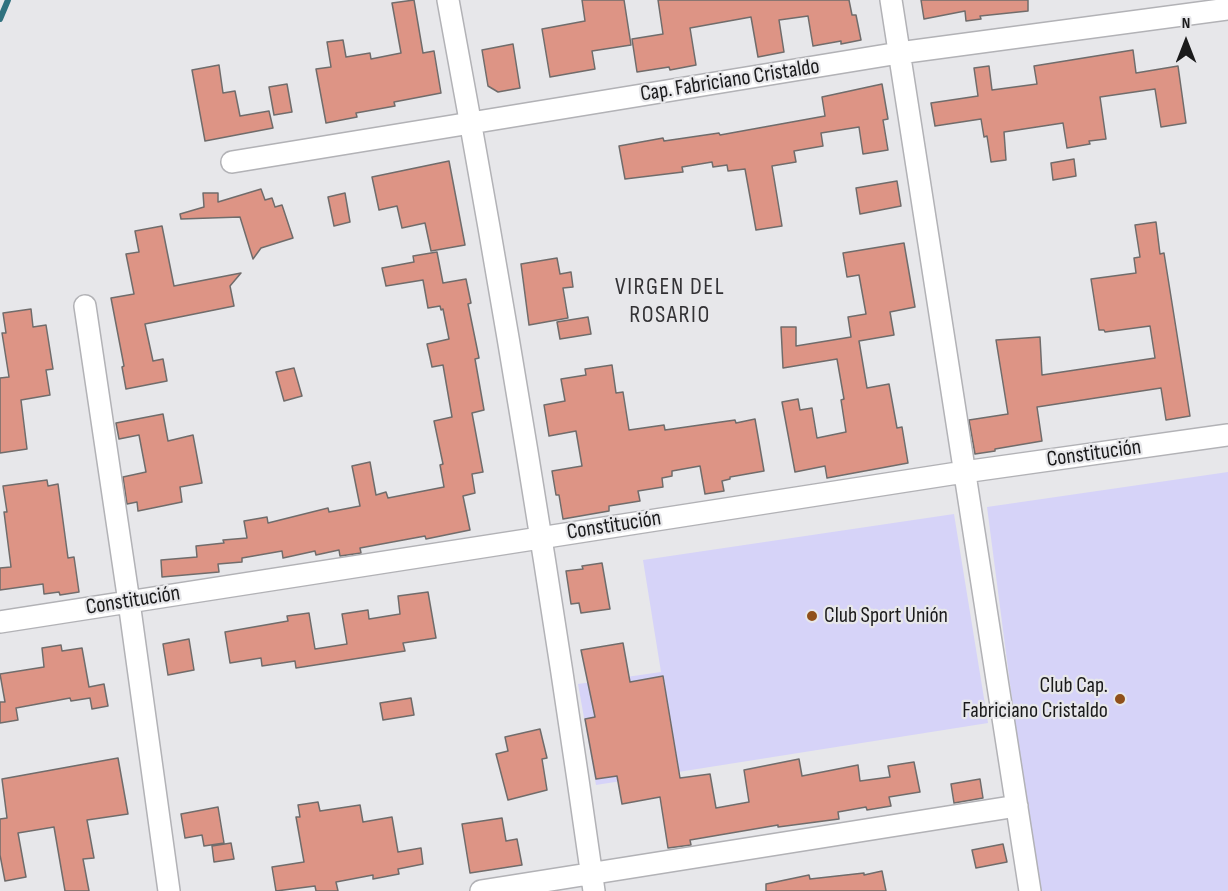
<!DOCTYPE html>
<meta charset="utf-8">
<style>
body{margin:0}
#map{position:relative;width:1228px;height:891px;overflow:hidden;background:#e7e7ea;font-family:"Sofia Sans Condensed",sans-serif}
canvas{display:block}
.north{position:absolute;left:1156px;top:12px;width:60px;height:60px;-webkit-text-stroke:4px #e7e7ea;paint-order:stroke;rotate:0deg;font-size:16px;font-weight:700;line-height:24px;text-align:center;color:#1a1a1b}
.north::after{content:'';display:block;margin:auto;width:21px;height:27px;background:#1a1a1b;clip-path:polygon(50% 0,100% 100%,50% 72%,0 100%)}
</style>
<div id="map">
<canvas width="1228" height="891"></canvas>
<div class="north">N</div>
</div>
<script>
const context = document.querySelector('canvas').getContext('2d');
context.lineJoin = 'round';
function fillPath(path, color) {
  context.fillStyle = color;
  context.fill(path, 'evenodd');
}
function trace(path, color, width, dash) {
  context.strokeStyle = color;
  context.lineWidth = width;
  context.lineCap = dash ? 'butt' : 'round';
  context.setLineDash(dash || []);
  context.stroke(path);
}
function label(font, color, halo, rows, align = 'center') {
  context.font = font + ' "Sofia Sans Condensed",sans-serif';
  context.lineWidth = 4.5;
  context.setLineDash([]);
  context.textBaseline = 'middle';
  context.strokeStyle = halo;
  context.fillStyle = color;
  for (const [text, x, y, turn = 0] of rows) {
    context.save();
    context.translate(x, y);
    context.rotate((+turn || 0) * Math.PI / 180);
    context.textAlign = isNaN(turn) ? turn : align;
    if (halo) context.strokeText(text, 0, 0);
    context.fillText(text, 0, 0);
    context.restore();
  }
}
const green = new Path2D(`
 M1228,472v419h-191l-50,-384z
 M954,514l34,209 -392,62 -18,-101 83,-12 -18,-112z`);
const stream = new Path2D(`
 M0,19l8,-19`);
const building = new Path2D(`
 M414,0l9,53 11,-2 7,42 -47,9 1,4 -39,7 1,4 -31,6 -10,-54 15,-2 -4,-25 16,-2 3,17 24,-4 1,6 30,-6 -9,-50z
 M582,0h42l7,45 -39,6 3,18 -45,8 -8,-48 43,-8z
 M658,0h191l3,15h4l5,25 -20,4v-3l-28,5 -5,-30 -29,4 5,32 -26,5 -7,-40 -61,11 6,37 -26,5 -1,-3 -32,5 -5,-33 31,-5z
 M921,0h107v11l-48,5 1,3 -15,2 -1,-10 -41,8z
 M513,44l7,44 -22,4 -10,-6 -6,-36z
 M1133,50l3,23 42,-7 8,57 -25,4 -6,-38 -55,8 6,42 -17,2 1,3 -23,4 -4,-25 -59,9 2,28 -15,2 -4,-26 -3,1 -3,-18 -46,7 -4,-23 47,-7 -4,-28 15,-2 3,24 45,-6 -3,-18z
 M219,65l4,28 12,-2 5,25 29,-5 4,17 -68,13 -13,-71z
 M287,84l5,28 -18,3 -5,-28z
 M882,84l6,35 -5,1 5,30 -25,4 -4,-27 -38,6 2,13 -29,5 2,11 -24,4 10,60 -26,4 -11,-61 -17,2 -1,-6 -14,2 -1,-5 -30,5 1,5 -58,7 -6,-33 44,-8 1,3 55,-8 1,2 105,-19 -3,-19z
 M1074,159l2,17 -23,4 -2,-17z
 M449,161l16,84 -34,6 -6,-28 -23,5 -5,-22 -18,4 -7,-33z
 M897,181l4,25 -41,8 -4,-26z
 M261,189l4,11 7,-2 3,9 7,-2 11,33 -32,10 -8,11 -13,-42 -59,2 -1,-5 24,-7 -1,-14h15v9z
 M345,193l5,29 -16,4 -6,-29z
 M1156,222l4,32 4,-1 26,163 -24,4 -5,-32 -124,19 5,34 -47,8v2l-20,3 -6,-34 39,-6 -12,-74 44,-3 2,38 113,-17 -5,-32 -45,6 -1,-2h-5l-8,-51 45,-6 -2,-15 6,-1 -5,-32z
 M162,226l12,60 67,-13 -11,13 4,20 -89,18 8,37 10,-2 4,22 -41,8 -4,-22 2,-1 -13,-68 23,-4 -8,-40 13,-2 -4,-21z
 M904,243l11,64 -25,5 4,23 -35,6 8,47 22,-4 8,44 5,-1 6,36 -81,15 -2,-12 -30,6 -13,-70 16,-3 2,11 12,-2 5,30 29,-6 -5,-32 3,-1 -7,-40 -54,9 -2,-41h15v19l55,-9 -3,-20 18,-3 -7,-39 -12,2 -4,-24z
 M437,252l6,31 23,-4 5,24 -3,1 11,54 -4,1 9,51 -12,3 11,59 -11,2 3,19 -12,3 7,34 -44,9 -1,-3 -65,12 1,5 -21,3 -1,-6 -23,5 -1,-4 -32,7 -1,-7 -40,7v4l-24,2 1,8 -57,5 -1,-17 36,-3 -1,-11 28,-3 -1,-3 24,-2 -3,-17 23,-4 1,6 60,-15 1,4 31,-6 -8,-40 18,-4 6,33 10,-3 2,6 56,-11 -4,-22 3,-1 -9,-43 18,-4 -9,-52 -11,2 -5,-23 22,-5 -6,-30 -2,1 -1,-4 -12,2 -5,-28 -37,6 -4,-18 32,-6 -1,-6z
 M557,258l3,16 11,-2 2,15 -10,1 5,30 -39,7 -8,-61z
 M31,309l2,18 13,-2 7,44 -7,1 4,25 -29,5 6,49 -27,4v-75l9,-1 -7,-44h4l-3,-20z
 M588,317l3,17 -31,5 -3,-17z
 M612,365l4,28 7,-1 6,38 35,-5 1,5 70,-10 1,3 19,-4 9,52 -34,6v2l-8,2 2,10 -19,3 -5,-28 -28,5v5l-10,2 1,9 -25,4 2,10 -31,5v5l-46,8 -4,-24h-3l-4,-24 30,-5 -6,-35 -27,5 -5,-31 21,-4 -4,-22 25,-4 -1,-6z
 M294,368l8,28 -18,5 -8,-29z
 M163,414l5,27 25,-6 9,48 -22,4 2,15 -44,9 -1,-9 -10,2 -4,-27 23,-5 -7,-37 -20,4 -3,-16z
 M47,480l1,6 10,-2 10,74 6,-1 5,35 -19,3 -1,-3 -15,2 -1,-10 -43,6v-22l11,-1 -7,-55h3l-4,-26z
 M602,563l8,46 -29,4 -2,-10 -8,1 -5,-33 17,-2 -1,-3z
 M428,592l8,46 -33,5 2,8 -109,17 -1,-7 -33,5 -1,-8 -31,5 -5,-31 63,-11 -1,-5 22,-3 6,36 32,-5 -5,-30 26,-4 1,9 31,-5 -2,-18z
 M189,639l5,31 -26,5 -5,-31z
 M623,643l7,39 33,-6 17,102 30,-4 6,34 33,-6 -5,-32 55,-11 3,17 56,-11 2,16 30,-4 -2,-11 26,-4 6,30 -31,5 2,9 -24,4 -1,-3 -28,5 1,7 -61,8v-2l-88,15 1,5 -23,3 -8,-51 -38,7 -5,-28 -21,3 -11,-60 10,-2 -14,-67z
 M61,645l1,6 20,-3 7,39 15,-3 4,22 -16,3 -2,-11 -19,3 -1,-3 -54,10 2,12 -18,3v-21h5l-5,-28 44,-7 -2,-19z
 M411,698l3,17 -31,5 -3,-17z
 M540,729l7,29 -5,1 5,31 -39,10 -12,-46 12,-3 -3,-14z
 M118,758l10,56 -41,6 7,38 -11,1 6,32h-24l-11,-64 -36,6 8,44 -21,4 -5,-26v-36l7,-1 -5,-39z
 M980,779l3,19 -29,5 -3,-19z
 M318,802l2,9 40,-6 3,17 29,-5 6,35 23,-4 2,16 -25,5 1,5 -26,5v-4l-37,7 2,9h-22l-1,-5 -39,5 -4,-24 32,-5 -8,-45h4l-2,-12z
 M218,807l6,36 -20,3 -2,-11 -17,3 -4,-24z
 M502,818l4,23 11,-2 5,26 -52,8 -8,-49z
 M231,843l3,16 -20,3 -2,-16z
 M1003,844l4,18 -31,6 -4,-18z
 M882,871l4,20h-120v-7l43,-9 1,4 54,-6v2z`);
const minor = new Path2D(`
 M448,0c55,296 104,593 146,891
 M891,0l139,891
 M232,162l667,-109 329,-44
 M85,306l44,296 40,289
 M0,622l964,-150 264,-37
 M481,891l536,-85`);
const markers = [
 [812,616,6,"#90501a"],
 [1120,699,6,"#90501a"]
];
const streetNames = [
 ["Cap. Fabriciano Cristaldo",730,81,-9],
 ["Constitución",1094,454,-8],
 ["Constitución",614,526,-9],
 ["Constitución",133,601,-9]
];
const poiNames = [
 ["Club Sport Unión",824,616],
 ["Club Cap.",1108,686,"right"],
 ["Fabriciano Cristaldo",1108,711,"right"]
];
const neighbourhoodNames = [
 ["VIRGEN DEL",670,288],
 ["ROSARIO",670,316]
];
fillPath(green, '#d6d3f8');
trace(stream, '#30727f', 6);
fillPath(building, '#dd9485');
trace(building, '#706c6b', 1.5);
trace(minor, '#b2b2b6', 24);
trace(minor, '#fff', 21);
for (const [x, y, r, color] of markers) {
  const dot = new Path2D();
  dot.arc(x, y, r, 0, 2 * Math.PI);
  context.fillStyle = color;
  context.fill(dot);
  trace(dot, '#e7e7ea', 2);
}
label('22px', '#1a1a1b', '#e7e7ea', streetNames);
label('22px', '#1a1a1b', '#e7e7ea', poiNames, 'left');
context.letterSpacing = '1.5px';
label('24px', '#333235', '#e7e7ea', neighbourhoodNames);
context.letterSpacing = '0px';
</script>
